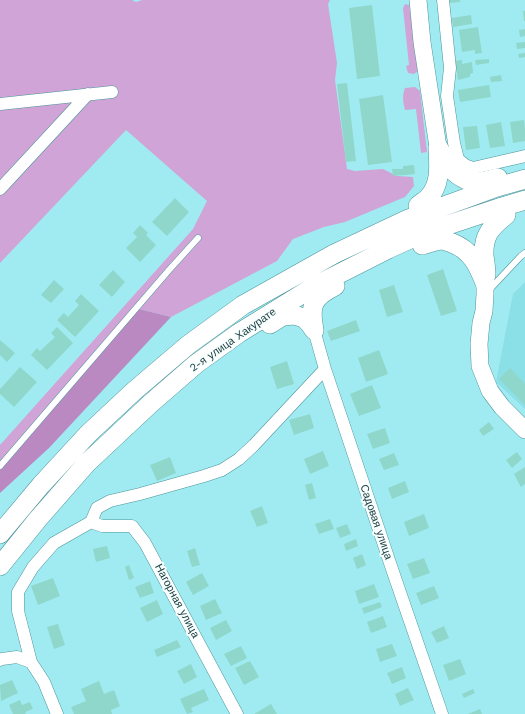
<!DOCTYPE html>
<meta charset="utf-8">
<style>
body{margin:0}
canvas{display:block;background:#a0ebf1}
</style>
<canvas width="525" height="714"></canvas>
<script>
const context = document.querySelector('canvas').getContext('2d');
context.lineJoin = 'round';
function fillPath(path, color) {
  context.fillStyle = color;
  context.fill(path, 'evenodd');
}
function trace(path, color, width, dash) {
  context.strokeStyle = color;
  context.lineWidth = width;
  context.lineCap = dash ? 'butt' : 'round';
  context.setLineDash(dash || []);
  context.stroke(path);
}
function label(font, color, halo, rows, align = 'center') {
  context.font = font + ' "Work Sans",sans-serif';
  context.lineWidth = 4;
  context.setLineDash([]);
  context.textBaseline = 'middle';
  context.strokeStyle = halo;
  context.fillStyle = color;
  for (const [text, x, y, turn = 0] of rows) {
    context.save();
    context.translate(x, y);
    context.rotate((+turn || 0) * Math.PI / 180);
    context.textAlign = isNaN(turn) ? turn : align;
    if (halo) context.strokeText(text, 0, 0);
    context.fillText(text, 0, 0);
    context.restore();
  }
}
const built = new Path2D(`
 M525,282v127l-29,-27 17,-88z`);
const green = new Path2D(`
 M0,0h132l4,2 6,-2h188l-2,4 9,59 -2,17 12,89 8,2 28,-2 14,7 16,1 1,9 -9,11 -60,25 -21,5 -31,12 -16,22 -106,56 -32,-8 -139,155v-19l193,-216 14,-28 -81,-71 -126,133z
 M405,4l4,1 10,61 -1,5 -4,3 -6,-1 -2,-7 3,-1 -6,-57z
 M415,87l5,4 7,61 -6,1 -5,-44 -11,1c-2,-9 -3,-14 0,-22z`);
const forest = new Path2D(`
 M139,309l32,8 -122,131 -49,45v-29z`);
const building = new Path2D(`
 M449,0h11v2l-11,1z
 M372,5l8,71 -23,3 -8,-71z
 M523,11h2v10h-1z
 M471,15l1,9 -19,3 -1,-9z
 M478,27l4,26 -7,1v-4l-13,2 -3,-22z
 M525,29v7l-5,1 -1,-7z
 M525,42v6l-8,1 -1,-6z
 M525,53v4l-6,1 -1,-4z
 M489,59v4l-13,2 -1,-5z
 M462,60v4l10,-2 1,11 -3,1v3l-12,3 -3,-19z
 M501,75l1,6 -11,1 -1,-5z
 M347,83l9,78 -10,1 -9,-78z
 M489,85l2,12 -31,5 -2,-12z
 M383,95l9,67 -24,3 -9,-66z
 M524,120l1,9v12l-12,2 -3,-21z
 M501,122l4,24 -15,2 -4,-23z
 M477,126l3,22 -14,2 -3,-23z
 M414,165l1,9 -22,2 -1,-7h11v-3z
 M175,198l14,14 -22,24 -15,-14z
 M140,225l8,8 -2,2 10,10 -16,17 -14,-14 11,-11 -4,-4z
 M443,269l14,42 -16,5 -14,-41z
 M113,270l12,12 -13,15 -13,-12z
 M54,280l10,9 -13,14 -10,-8z
 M394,285l9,27 -16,5 -8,-27z
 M81,294l18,17 -24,26 -18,-17 7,-7 4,4 11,-12 -4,-4z
 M356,320l4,11 -29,10 -4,-10z
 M57,327l16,16 -26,27 -16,-15 6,-7 3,3 15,-14 -4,-4z
 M0,340l15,13 -8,9 -7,-7z
 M379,350l9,24 -22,8 -8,-24z
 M287,361l7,23 -17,5 -7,-22z
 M20,367l17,15 -23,25 -14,-13v-5z
 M510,368l15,16v21l-26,-26z
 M372,385l9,23 -22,8 -9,-22z
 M310,414l4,14 -20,7 -5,-15z
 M489,422l5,7 -11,7 -4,-6z
 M385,428l5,15 -17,6 -6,-15z
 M323,451l6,15 -19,8 -6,-15z
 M517,452l5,7 -10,9 -6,-8z
 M394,453l5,12 -15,5 -5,-11z
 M170,457l6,16 -19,8 -7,-16z
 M525,467v17l-4,3 -7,-13z
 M405,481l4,11 -17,7 -4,-11z
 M312,483l4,15 -7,2 -4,-15z
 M262,506l6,17 -11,4 -7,-16z
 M424,514l5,14 -20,8 -5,-14z
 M330,519l4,10 -15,5 -4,-10z
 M347,524l4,10 -11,4 -4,-10z
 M356,539l2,7 -12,5 -2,-7z
 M107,546l3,12 -14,4 -3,-13z
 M195,548l5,17 -8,2 -5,-16z
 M362,554l4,11 -9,4 -4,-11z
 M424,558l6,15 -17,6 -6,-15z
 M129,565l5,13 -5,2 -4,-13z
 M202,573l7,13 -16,9 -7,-13z
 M53,578l7,18 -22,9 -7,-19z
 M150,581l4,12 -14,5 -5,-11z
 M374,584l5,13 -20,7 -4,-13z
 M434,586l5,12 -18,7 -5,-12z
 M215,599l7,14 -16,7 -6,-14z
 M157,600l6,14 -16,8 -7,-14z
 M380,602l2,5 -18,7 -2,-6z
 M383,616l4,11 -16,6 -4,-11z
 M226,620l6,11 -16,9 -6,-12z
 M58,624l7,21 -11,4 -7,-22z
 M444,626l5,12 -12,5 -6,-11z
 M177,640l4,7 -24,10 -3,-7z
 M392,644l5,12 -17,6 -4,-13z
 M241,646l6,12 -16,8 -7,-12z
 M460,659l6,15 -17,7 -6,-16z
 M250,661l9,16 -15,8 -9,-17z
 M191,664l6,13 -13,7 -7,-13z
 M402,667l4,11 -14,6 -5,-11z
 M12,680l6,13 -17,8 -1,-16z
 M99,681l5,13 10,-4 6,16 -9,4 1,4h-38l-3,-7 15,-6 -5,-12z
 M408,688l6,12 -14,6 -5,-12z
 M204,689l5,11 -18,8 2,4 -6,2 -7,-15z
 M473,689l2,4 -11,5 -2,-4z
 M20,700l2,5 8,-3 3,7 -8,3 1,2h-13l-4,-9z
 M271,704l6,10h-23z
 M480,709l2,5h-14z`);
const service = new Path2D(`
 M490,289l31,-33 4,-3
 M0,466l169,-196 29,-32`);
const minor = new Path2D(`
 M443,0l7,68 -3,28 7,47 4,16 7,6 8,3 52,-12
 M0,104l112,-12
 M0,189l88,-95
 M314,330l11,39 67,200 50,145
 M91,522l11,4h30l13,17 92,171
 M0,660l2,-1 15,-2 14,5 -13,-51v-19l15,-25 21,-24 37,-21 6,-14 13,-7 30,-7 64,-18 18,-6 17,-11 15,-14 71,-76
 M31,662l13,20 13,32`);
const secondary = new Path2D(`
 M418,0l4,42 16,105
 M485,283v11l-1,17 -3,12 -2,21 1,22 10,25 12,16 23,23`);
const primary = new Path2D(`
 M438,147c7,13 13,27 29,33 2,0 6,2 9,2 7,0 15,-2 22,-4
 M418,206c3,-3 7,-5 10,-8 13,-13 11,-32 10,-49
 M422,245c7,-2 14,-5 21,-5 3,1 6,2 9,3 19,7 26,22 33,40
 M486,275c0,-7 -1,-12 -2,-19 -1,-21 7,-29 22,-41
 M270,324l13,-8 11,-1 10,3 6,6 4,6c-5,-25 -1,-33 21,-44
 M0,534l41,-49 47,-51 46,-43 54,-46 55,-40 91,-51 72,-34 88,-32 31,-9
 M0,566l38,-47 49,-56 63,-59 46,-40 43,-31 76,-47 73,-37 24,-11 36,-13 54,-18 23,-7`);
const streetNames = [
 ["2-я улица Хакурате",233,340,-35],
 ["Садовая улица",376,522,71],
 ["Нагорная улица",177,601,62]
];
fillPath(built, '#8bdfe6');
fillPath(green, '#d0a4d6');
fillPath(forest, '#bb89c2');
fillPath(building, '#8fd7cb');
trace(service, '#4b959b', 7);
trace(minor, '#4b959b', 13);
trace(secondary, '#4b959b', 18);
trace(primary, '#4b959b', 20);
trace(service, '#fff', 6);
trace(minor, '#fff', 12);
trace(secondary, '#fff', 17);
trace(primary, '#fff', 19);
label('11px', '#214043', '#f8ffff', streetNames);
</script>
